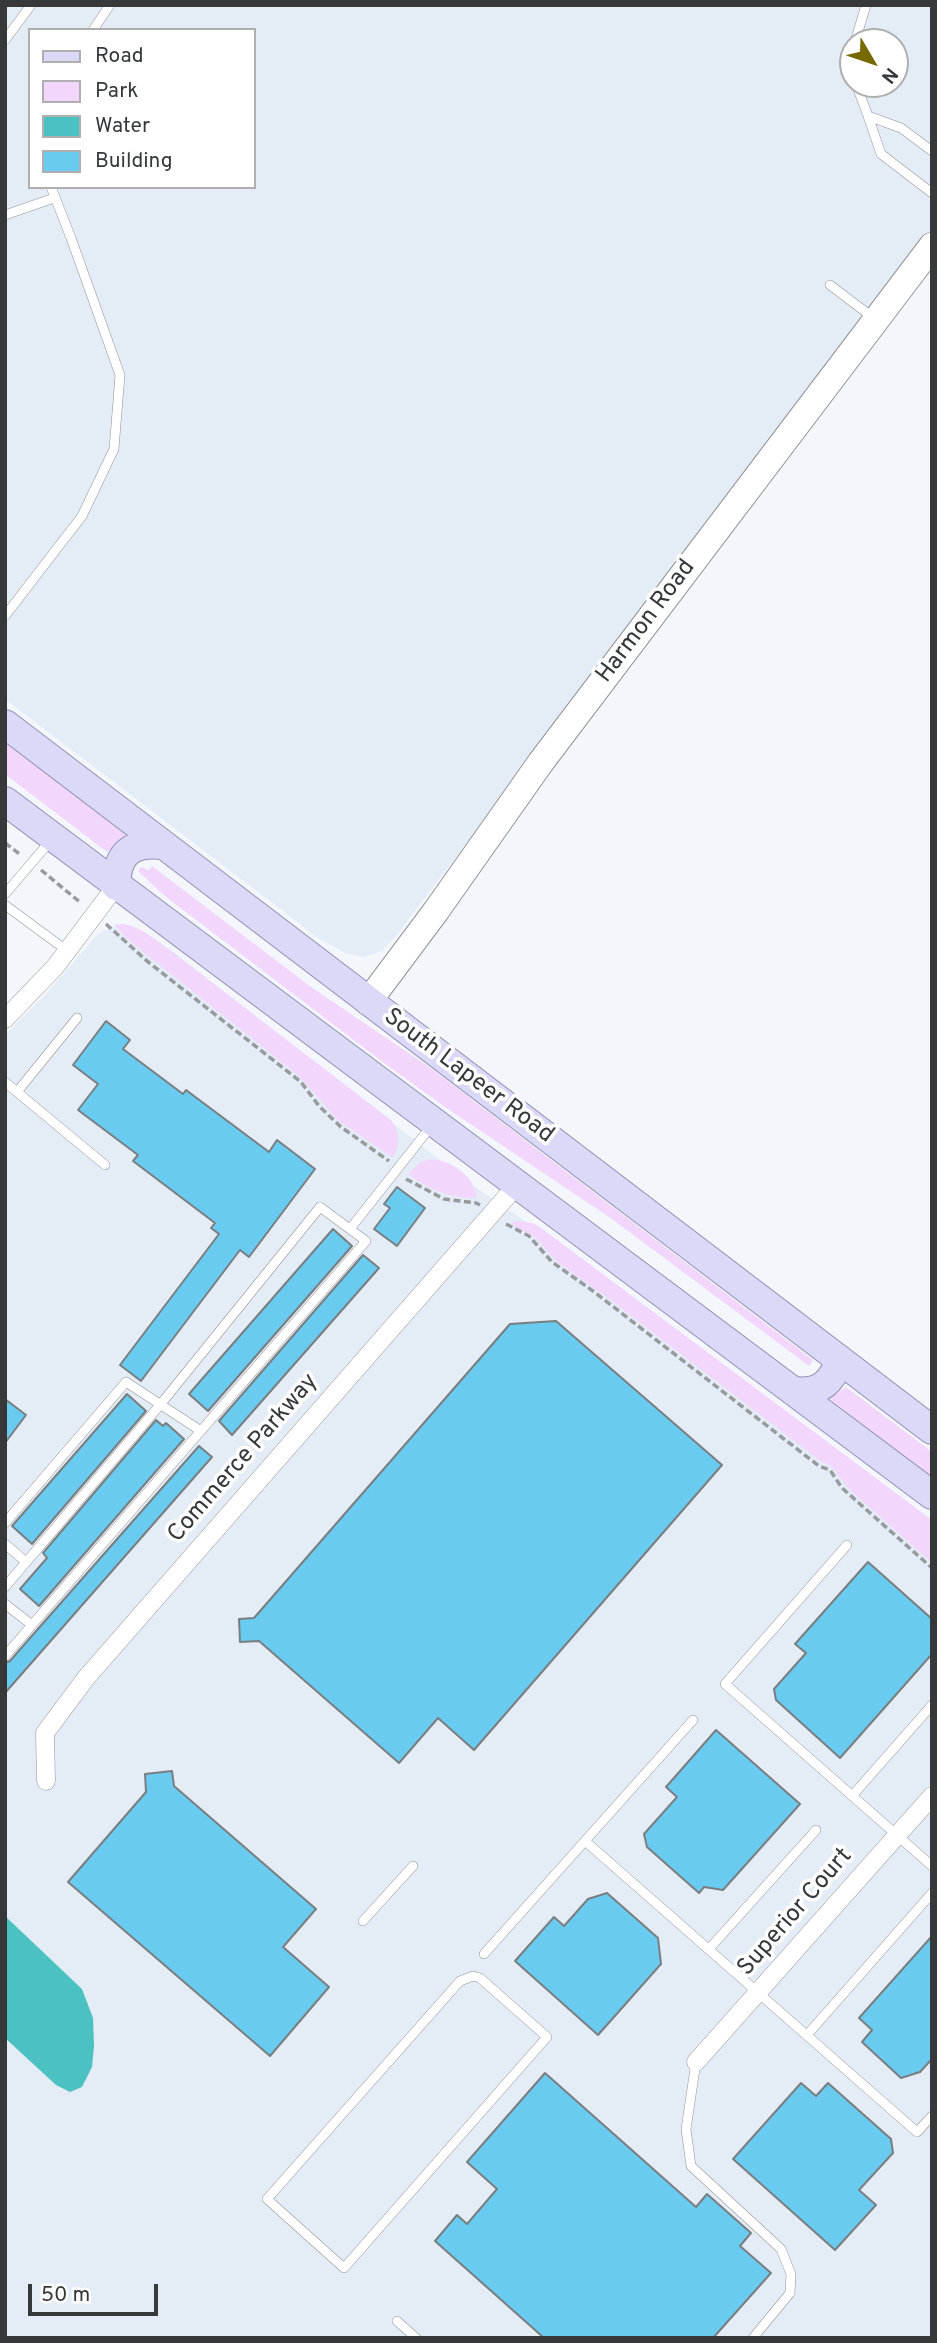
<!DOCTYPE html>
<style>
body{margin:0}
#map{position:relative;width:937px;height:2343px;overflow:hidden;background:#f3f7fb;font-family:Overpass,sans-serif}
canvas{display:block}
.frame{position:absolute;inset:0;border:7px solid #37383a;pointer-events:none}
.legend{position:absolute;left:28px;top:28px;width:228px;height:161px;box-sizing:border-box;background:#fff;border:2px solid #afafb0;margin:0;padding:9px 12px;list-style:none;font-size:21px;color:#37383a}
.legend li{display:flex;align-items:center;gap:14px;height:35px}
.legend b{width:35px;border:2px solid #afafb0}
.north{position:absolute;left:839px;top:28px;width:70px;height:70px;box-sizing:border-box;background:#fff;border:2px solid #afafb0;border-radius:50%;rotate:129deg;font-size:19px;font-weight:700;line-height:28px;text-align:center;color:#37383a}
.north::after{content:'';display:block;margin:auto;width:24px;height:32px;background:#756900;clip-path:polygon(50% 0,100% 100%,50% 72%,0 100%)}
.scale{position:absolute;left:28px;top:2284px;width:130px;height:32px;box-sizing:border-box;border:4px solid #37383a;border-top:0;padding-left:9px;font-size:21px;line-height:24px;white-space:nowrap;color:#37383a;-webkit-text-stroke:5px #fff;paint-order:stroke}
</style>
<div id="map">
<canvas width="937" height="2343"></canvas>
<div class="frame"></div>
<ul class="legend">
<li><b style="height:9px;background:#dad9f7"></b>Road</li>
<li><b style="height:19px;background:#f2d6fb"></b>Park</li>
<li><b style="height:19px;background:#4bc2c1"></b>Water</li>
<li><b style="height:19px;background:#6acbf0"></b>Building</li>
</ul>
<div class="north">N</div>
<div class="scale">50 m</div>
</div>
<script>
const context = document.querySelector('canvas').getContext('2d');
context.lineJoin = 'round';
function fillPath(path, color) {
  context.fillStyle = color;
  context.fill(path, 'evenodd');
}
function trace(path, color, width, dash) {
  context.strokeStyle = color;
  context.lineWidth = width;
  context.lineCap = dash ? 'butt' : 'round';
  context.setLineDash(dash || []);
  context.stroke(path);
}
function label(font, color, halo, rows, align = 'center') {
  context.font = font + ' Overpass,sans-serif';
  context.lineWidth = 7;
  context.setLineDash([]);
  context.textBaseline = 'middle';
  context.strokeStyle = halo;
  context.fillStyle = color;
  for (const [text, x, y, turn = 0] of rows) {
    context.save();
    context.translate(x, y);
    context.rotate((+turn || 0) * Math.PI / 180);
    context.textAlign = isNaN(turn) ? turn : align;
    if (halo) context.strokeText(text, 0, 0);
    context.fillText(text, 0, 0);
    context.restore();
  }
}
const built = new Path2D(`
 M5,5h927v223l-170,226 -366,482 -14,15 -18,6 -18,-4 -25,-13 -316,-241zM30,30h224v157h-224zM853,42h42v42h-42z
 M125,926l22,7 29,21 291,227 144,100 321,243v814h-927v-1303l40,-40 52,-60 13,-8z`);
const green = new Path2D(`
 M5,742l120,92v3l-18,15 -102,-78z
 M152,866l159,121 121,82 381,291 -4,6 -197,-147 -167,-112 -61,-44 -218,-166 -28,-26 3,-4 8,3z
 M122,924c20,2 37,19 53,30l216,166c9,12 9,25 2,38l-55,-38 -40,-45 -166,-132 -18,-18z
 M430,1159c22,1 44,17 47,39 -27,0 -48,-8 -69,-24l13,-12z
 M517,1221l16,2 8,5 391,292v43l-82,-73 -19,-24 -12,-6 -211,-162 -51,-36 -22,-25 -25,-14z
 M846,1387l86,65v26l-101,-78v-3z`);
const water = new Path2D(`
 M5,1916l77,73 11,29 1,28 -2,21 -10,20 -12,5 -14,-7 -51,-47z`);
const building = new Path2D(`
 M106,1021l24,19 -7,9 60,45 3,-4 83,62 8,-12 38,29 -66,88 -9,-7 -99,131 -21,-16 99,-131 -8,-6 4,-5 -82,-62 5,-6 -60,-45 20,-26 -25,-19z
 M397,1187l28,21 -28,38 -23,-17 16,-21 -6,-4z
 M333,1229l19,17 -144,165 -19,-17z
 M363,1255l16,13 -147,167 -13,-14z
 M556,1321l166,144 -248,285 -36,-32 -39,45 -140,-122 -19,1 -1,-23 15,-1 256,-294z
 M127,1394l19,17 -114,133 -20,-18z
 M5,1399l21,16 -21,28z
 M156,1420l7,6 3,-3 18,16 -145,167 -19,-17 27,-31 -4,-5z
 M199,1446l13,11 -207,236v-30l5,-2 13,-15z
 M868,1562l64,57v35l-92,104 -64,-58 -2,-11 32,-36 -11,-9z
 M716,1730l84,74 -77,86 -19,-3 -5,6 -52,-46 -3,-13 33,-37 -11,-10z
 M172,1771l2,15 142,123 -33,38 46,40 -59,69 -202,-174 78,-90 -1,-18z
 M607,1893l51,45 3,26 -63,71 -83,-74 39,-44 10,9 24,-27z
 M932,1936v123l-12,13 -19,6 -39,-36 10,-12 -13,-12z
 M545,2073l151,134 11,-13 44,39 -11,13 31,27 -58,65h-169l-109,-97 22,-26 10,9 30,-35 -30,-27z
 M801,2083l15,13 12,-13 63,56 2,14 -34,37 17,15 -41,45 -102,-91z`);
const path = new Path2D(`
 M5,843l16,12
 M41,870l40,33
 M106,924l41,37 154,121 18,24 22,21 48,34
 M406,1179l38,20 32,4 4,2
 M506,1224l23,12 23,26 41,29 226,175 11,4 12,18 90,80`);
const lane = new Path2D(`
 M93,30l17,-25
 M5,40l26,-35
 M855,42l11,-37
 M856,84l12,32
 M932,151l-31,-23 -33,-12 13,38 51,39
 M5,215l49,-17
 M830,285l45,34
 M5,616l77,-100 32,-67 6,-74 -49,-137 -20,-51
 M5,894l47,-55
 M5,905l61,45
 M5,1082l100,83
 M17,1092l60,-74
 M350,1229l82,-104
 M5,1523l121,-141 75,49
 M5,1544l21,18
 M847,1545l-122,139 207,182
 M5,1587l155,-182 160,-198 46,34 -361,415
 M5,1604l27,21
 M852,1796l80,-91
 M585,1841l332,291 15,-16
 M363,1921l50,-55
 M709,1949l107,-119
 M484,1954l209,-234
 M473,1976l7,2 67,59 -203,231 -77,-69 193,-218z
 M807,2035l125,-142
 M696,2062l-10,67 5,37 90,83 10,25 -1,19 -37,45
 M397,2321l19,17`);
const street = new Path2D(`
 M5,1019l50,-52 61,-81
 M46,1781l-1,-48 41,-55 430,-492
 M696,2062l236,-266`);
const secondary = new Path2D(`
 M368,1002l68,-91 105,-149 391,-516`);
const primary = new Path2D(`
 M5,724l927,706
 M5,801l927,694
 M116,886c1,-33 15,-44 47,-41
 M795,1391c25,3 37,-9 45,-31`);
const streetNames = [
 ["Harmon Road",647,622,-53],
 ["South Lapeer Road",468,1077,37],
 ["Commerce Parkway",244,1459,-49],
 ["Superior Court",796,1913,-49]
];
fillPath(built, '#e4ecf6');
fillPath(green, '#f2d6fb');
fillPath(water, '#4bc2c1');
fillPath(building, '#6acbf0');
trace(building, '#797e80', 2);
trace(lane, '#919497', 10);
trace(street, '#919497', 19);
trace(secondary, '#919497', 28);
trace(primary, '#9190b2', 30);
trace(path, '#989a9d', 3.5, [7, 3.5]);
trace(lane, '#fff', 9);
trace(street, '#fff', 18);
trace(secondary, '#fff', 26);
trace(primary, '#dad9f7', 28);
label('24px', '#37383a', '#fff', streetNames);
</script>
